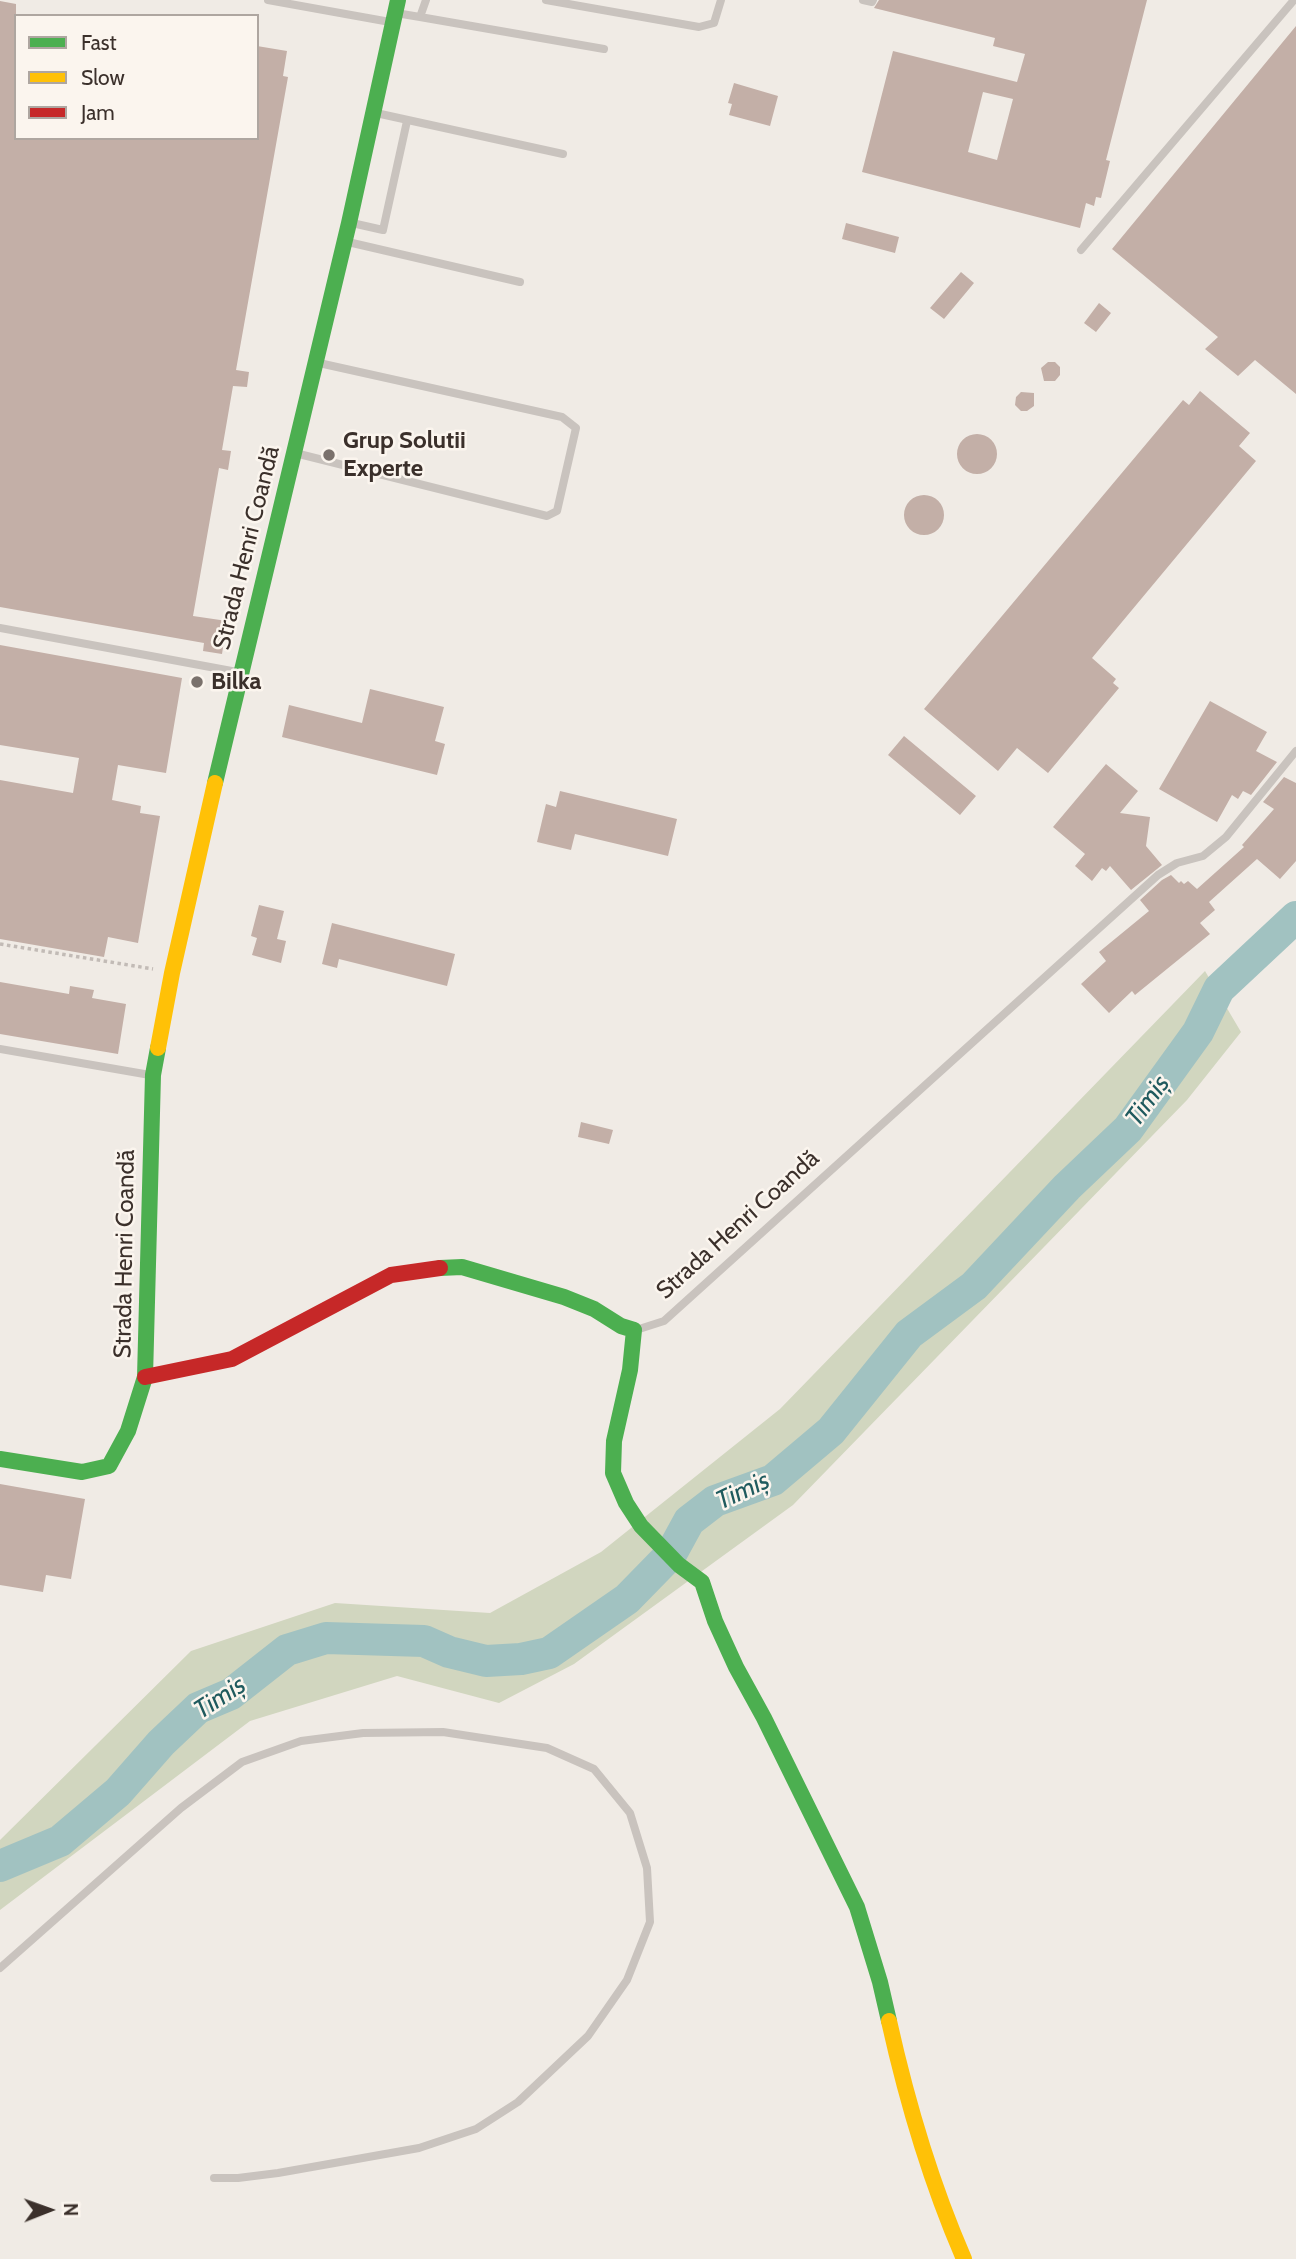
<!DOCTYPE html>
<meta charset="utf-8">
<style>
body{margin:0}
#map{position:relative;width:1296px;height:2259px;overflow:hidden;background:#f0ebe5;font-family:Cabin,sans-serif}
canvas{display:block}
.legend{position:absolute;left:14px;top:14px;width:245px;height:126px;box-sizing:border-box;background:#fbf5ee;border:2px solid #aea6a0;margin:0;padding:9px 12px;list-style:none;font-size:21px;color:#3b302b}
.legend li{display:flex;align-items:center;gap:14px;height:35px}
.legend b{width:35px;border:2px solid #aea6a0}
.north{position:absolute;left:14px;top:2175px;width:70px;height:70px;-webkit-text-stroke:5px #fbf5ee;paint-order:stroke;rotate:89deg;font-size:19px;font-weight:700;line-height:28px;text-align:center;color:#3b302b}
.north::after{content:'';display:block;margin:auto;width:24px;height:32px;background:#3b302b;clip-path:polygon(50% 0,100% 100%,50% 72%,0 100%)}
</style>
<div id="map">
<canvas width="1296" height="2259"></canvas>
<ul class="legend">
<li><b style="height:9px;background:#4caf50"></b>Fast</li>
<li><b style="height:9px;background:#ffc107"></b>Slow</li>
<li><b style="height:9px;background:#c62828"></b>Jam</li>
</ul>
<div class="north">N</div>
</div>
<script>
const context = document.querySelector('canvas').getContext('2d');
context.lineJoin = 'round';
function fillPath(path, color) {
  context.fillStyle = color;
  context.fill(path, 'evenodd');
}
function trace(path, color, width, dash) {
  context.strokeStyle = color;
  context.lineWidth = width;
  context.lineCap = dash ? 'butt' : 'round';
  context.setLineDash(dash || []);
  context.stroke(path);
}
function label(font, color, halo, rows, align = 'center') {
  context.font = font + ' Cabin,sans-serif';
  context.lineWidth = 5;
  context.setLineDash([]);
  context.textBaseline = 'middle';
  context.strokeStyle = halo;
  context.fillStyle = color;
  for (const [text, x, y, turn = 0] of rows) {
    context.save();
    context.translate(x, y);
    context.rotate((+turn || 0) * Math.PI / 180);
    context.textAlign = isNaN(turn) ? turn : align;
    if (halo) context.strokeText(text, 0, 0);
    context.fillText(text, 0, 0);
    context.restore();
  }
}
const green = new Path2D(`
 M1205,971l36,61 -54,68 -394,405 -219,159 -75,39 -102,-27 -147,45 -250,189v-70l191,-189 144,-48 155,10 111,-61 179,-143z`);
const river = new Path2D(`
 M0,1866l60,-25 58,-49 43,-49 37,-35 33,-14 56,-44 39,-12 98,3 25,11 37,9 35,-2 28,-6 78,-54 44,-45 18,-33 26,-20 58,-21 58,-49 78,-97 65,-48 93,-99 61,-58 70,-97 21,-43 77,-72`);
const building = new Path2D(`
 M879,0h268l-41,160 4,1 -9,37 -5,-1 -2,9 -8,-3 -6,25 -218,-56 31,-121 124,31 8,-28 -32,-8 2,-8 -121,-30zM983,92l30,7 -16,61 -29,-8z
 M0,1l16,3v134h241v-92l30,5 -4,25 5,1 -52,293 13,2 -2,15 -14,-1 -11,64 9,1 -3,19 -9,-2 -26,148 34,5 -5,33 -19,-3 1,-8 -204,-36z
 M1296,26v368l-41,-34 -17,16 -33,-27 13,-12 -106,-88z
 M734,83l44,13 -8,30 -41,-11 3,-11 -4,-1z
 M846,223l53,14 -4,16 -53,-14z
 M961,272l13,11 -30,36 -14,-11z
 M1099,303l12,10 -15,19 -12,-9z
 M1048,362h7l5,5v8l-5,6h-11l-3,-13z
 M1200,391l50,42 -11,13 17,15 -164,197 24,21 -3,4 6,5 -71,85 -31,-25 -19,23 -74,-62 259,-309 6,5z
 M1021,392l13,1v13l-7,5h-6l-6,-6 1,-8z
 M957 454a20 20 0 1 1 40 0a20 20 0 1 1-40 0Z
 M904 515a20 20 0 1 1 40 0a20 20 0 1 1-40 0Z
 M0,645l182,33 -16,95 -48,-8 -6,35 29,6 -1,7 20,3 -22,127 -30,-6 -4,20 -104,-18v-159l73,13 6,-35 -79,-13z
 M370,689l74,18 -9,34 10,3 -8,31 -155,-38 7,-32 73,18z
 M1210,701l57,31 -11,19 21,11 -26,33 -8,-4 -5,8 -6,-4 -15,27 -58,-33z
 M904,736l72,60 -16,19 -72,-60z
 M1106,764l32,27 -18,22 30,4 -4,29 16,19 -31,25 -21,-24 -4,5 -4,-3 -10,13 -17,-15 10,-12 -32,-27z
 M1284,777l12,6v78l-16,18 -23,-20 -48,43 6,8 -15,13 10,11 -75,61 -3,-4 -23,22 -28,-29 25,-23 -7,-9 50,-41 -9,-11 22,-20 9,-5 8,8 2,-2 3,3 4,-3 9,8 47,-42 -2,-2 32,-36 -11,-7z
 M560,791l117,28 -9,37 -93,-22 -4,16 -34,-8 9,-38 10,3z
 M259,905l25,6 -7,28 9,2 -5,22 -29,-8 5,-17 -6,-2z
 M332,923l123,31 -8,32 -108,-27 -2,9 -15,-4z
 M0,982l69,12 1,-8 24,4 -2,8 34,6 -8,50 -118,-20z
 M581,1122l32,8 -4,14 -31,-7z
 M0,1484l85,15 -14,80 -25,-4 -3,17 -43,-7z`);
const path = new Path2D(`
 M0,944l153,25`);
const lane = new Path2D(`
 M268,0l122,22
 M546,0l153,27 15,-4 7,-23
 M863,0l9,2 1,-2
 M396,13l24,4 6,-17
 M420,17l184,32
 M376,113l187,41
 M352,223l31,7 24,-109
 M348,242l172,40
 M1081,250l213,-250
 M295,453l252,63 10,-5 19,-83 -14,-11 -243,-54
 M0,628l237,44
 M0,1049l150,26
 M636,1330l28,-9 494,-446 19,-12 26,-7 23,-19 70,-86
 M0,1968l181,-160 61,-46 59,-21 62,-8 80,-1 104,16 47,21 36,44 17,55 3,54 -23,58 -39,56 -70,66 -42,27 -57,19 -141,25 -40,5h-24`);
const fast = new Path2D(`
 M215,783l134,-560 49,-223
 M440,1268l22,-1 102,30 30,12 27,17 13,4 -4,40 -16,71 -1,32 13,30 15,23 38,39 23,17 13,39 21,46 28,51 93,189 23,75 9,39
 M0,1459l82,13 27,-6 19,-35 17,-54 8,-302 5,-27`);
const slow = new Path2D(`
 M158,1048l14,-75 43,-190
 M889,2021c18,81 42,162 75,238`);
const jam = new Path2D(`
 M145,1377l87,-18 159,-84 49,-7`);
const markers = [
 [329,455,7,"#7a716c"],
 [197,682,7,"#7a716c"]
];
const poiNames = [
 ["Grup Solutii",343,441],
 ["Experte",343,469],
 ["Bilka",211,682]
];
const streetNames = [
 ["Strada Henri Coandă",247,548,-76],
 ["Strada Henri Coandă",738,1225,-42],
 ["Strada Henri Coandă",125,1254,-89]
];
const waterNames = [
 ["Timiș",1148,1101,-54],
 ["Timiș",743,1491,-25],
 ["Timiș",220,1698,-33]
];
fillPath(green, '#d1d6bf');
trace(river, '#a1c2c1', 32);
fillPath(building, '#c3afa7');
trace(path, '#c2bbb6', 3.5, [3.5, 3.5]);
trace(lane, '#c9c3be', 8);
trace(fast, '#4caf50', 16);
trace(slow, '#ffc107', 16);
trace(jam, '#c62828', 16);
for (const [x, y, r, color] of markers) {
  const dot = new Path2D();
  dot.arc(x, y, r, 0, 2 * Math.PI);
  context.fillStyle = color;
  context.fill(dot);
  trace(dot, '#fbf5ee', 2.5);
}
label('bold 24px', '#3b302b', '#fbf5ee', poiNames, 'left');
label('24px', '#3b302b', '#fbf5ee', streetNames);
label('italic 26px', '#1f5a5e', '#fbf5ee', waterNames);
</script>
